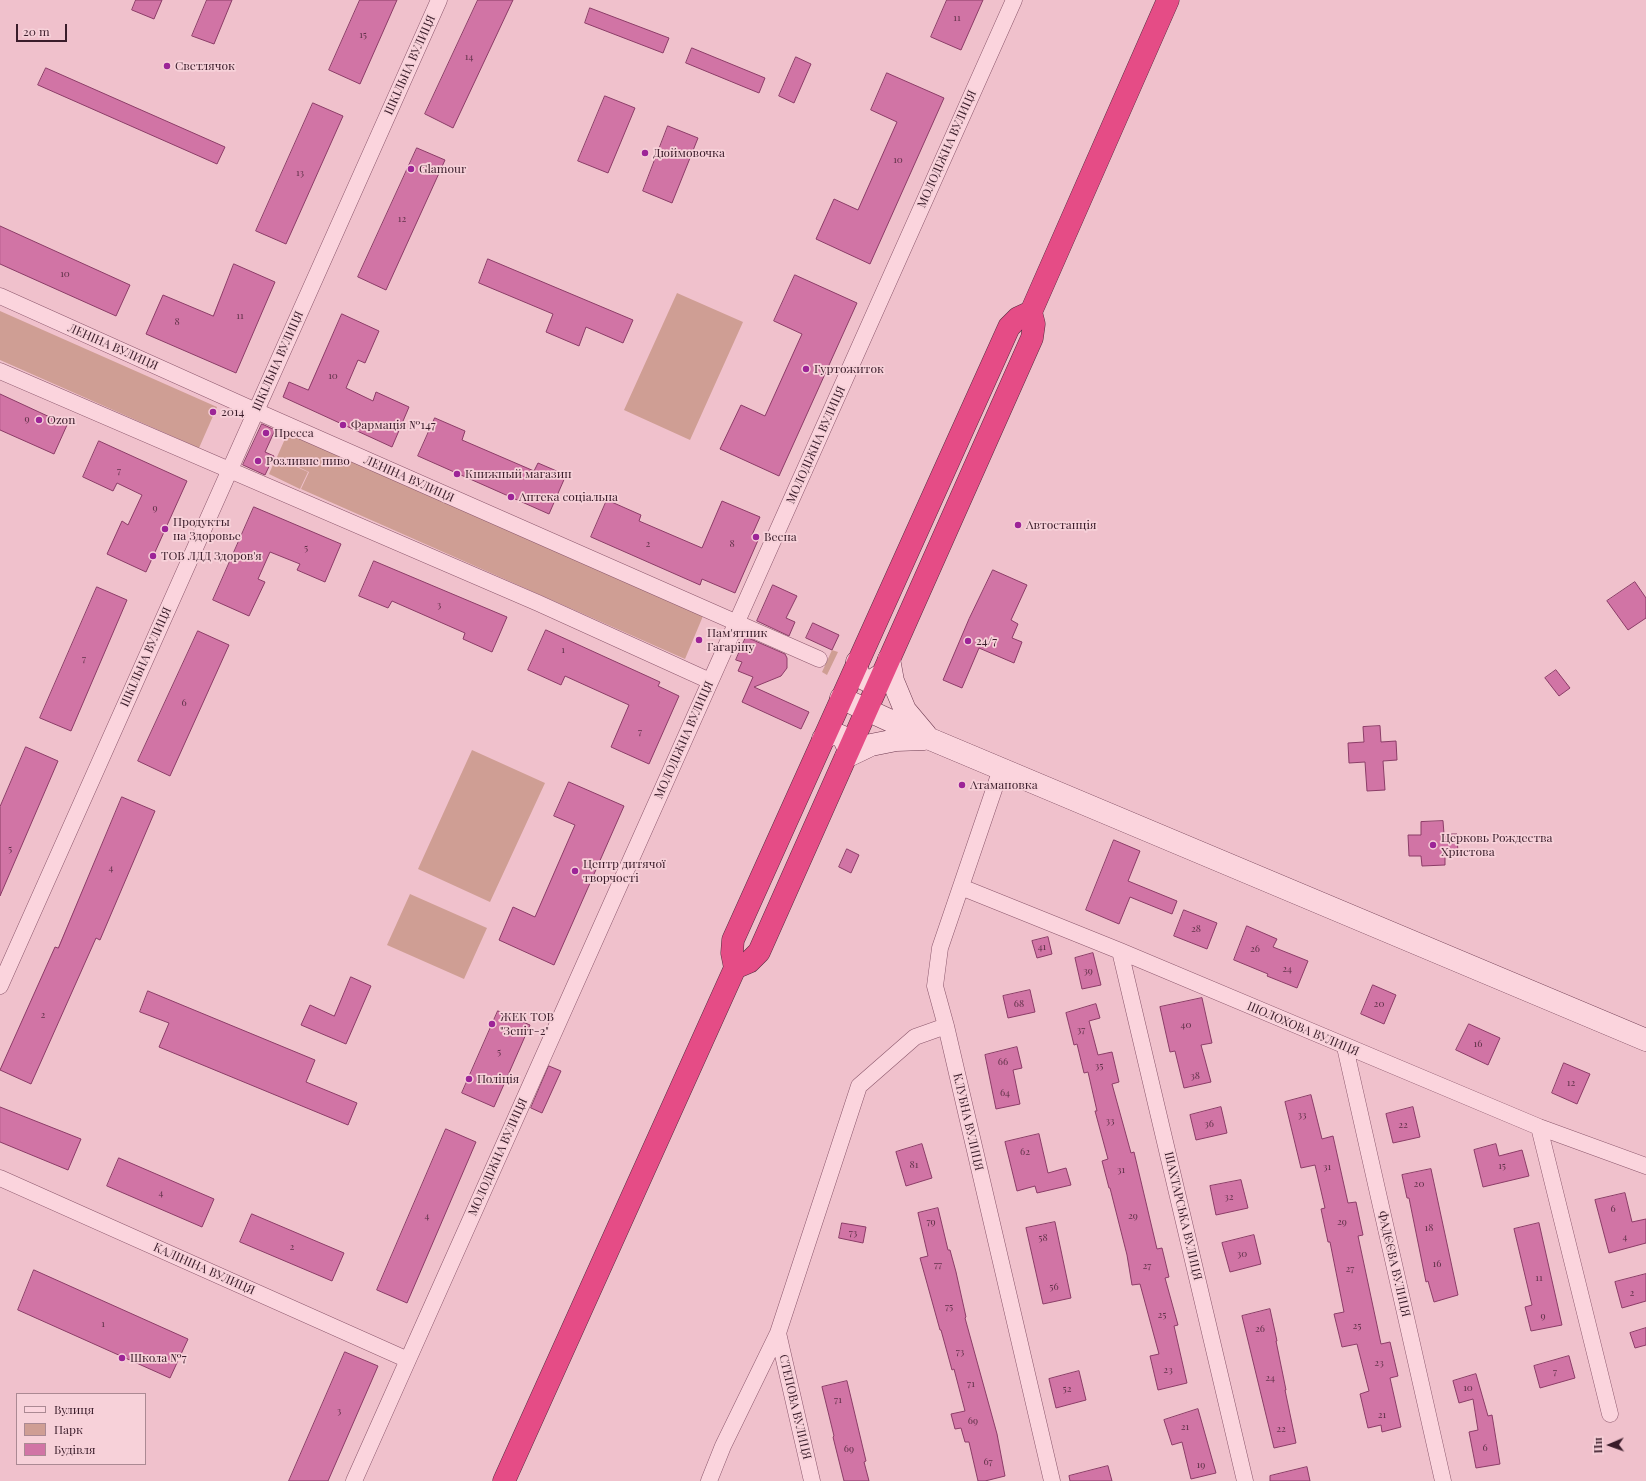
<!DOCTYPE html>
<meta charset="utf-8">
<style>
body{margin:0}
#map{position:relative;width:1646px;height:1481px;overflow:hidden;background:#f0c1cc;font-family:"Playfair Display",serif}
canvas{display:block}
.legend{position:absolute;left:16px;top:1393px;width:130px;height:72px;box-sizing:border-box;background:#f7d1d9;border:1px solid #ab8993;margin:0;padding:5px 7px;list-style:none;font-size:12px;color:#3a1c2a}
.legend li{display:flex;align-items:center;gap:8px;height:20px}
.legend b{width:20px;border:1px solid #ab8993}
.north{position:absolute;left:1590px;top:1425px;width:40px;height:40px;-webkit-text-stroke:3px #f7d1d9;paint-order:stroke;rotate:268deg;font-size:11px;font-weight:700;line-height:16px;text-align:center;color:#3a1c2a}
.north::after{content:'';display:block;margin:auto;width:14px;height:18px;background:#3a1c2a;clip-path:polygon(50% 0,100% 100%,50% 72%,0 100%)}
.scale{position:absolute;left:16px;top:24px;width:51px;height:18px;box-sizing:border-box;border:2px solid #3a1c2a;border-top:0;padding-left:5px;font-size:12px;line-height:14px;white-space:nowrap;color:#3a1c2a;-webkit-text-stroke:3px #f7d1d9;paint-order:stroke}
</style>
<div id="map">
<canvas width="1646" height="1481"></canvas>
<ul class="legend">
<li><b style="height:5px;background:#fbd4dd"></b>Вулиця</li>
<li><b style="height:11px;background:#cf9e94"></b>Парк</li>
<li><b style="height:11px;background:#d174a5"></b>Будівля</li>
</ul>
<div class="north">Пн</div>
<div class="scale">20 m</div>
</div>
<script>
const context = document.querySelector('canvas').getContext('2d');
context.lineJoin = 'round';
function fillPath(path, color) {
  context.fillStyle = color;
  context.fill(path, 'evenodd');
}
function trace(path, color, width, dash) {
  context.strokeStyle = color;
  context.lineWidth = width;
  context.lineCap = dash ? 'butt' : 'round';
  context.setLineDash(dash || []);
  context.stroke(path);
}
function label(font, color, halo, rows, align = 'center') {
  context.font = font + ' "Playfair Display",serif';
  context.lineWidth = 3.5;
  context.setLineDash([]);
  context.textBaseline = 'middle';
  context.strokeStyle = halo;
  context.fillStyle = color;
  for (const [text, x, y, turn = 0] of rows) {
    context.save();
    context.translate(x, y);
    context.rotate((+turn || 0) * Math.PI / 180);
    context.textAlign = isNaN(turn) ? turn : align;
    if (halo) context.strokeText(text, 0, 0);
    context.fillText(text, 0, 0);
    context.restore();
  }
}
const green = new Path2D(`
 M677,293l66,29 -53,118 -66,-30z
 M0,311l217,96 -18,41 -199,-88z
 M288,432l415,184 -18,43 -384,-170 8,-17 -32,-15z
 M276,458l32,14 -8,17 -31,-15z
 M832,650l6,2 -11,23 -5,-3z
 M472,750l73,33 -55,119 -72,-33z
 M410,894l77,34 -23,51 -77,-34z`);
const building = new Path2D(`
 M136,0h26l-8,19 -22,-9z
 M207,0h25l-18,44 -22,-8z
 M360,0h37l-37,84 -31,-14z
 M478,0h35l-60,128 -28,-14z
 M947,0h36l-22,50 -30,-13z
 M590,8l79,30 -6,15 -78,-30z
 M692,48l73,30 -6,15 -73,-30z
 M796,57l15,7 -17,39 -15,-7z
 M46,68l179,79 -8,17 -179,-79z
 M887,73l57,25 -74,166 -54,-25 18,-40 24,11 39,-88 -26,-12z
 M605,96l30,12 -27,65 -30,-12z
 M313,103l30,13 -57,128 -30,-13z
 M668,126l30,12 -26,65 -29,-12z
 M417,148l28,12 -59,130 -28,-13z
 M0,226l130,59 -14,31 -116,-52z
 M488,259l145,61 -10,23 -37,-16 -7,19 -33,-14 7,-18 -74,-31z
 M234,264l41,18 -39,91 -90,-39 17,-39 50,21z
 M795,275l62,28 -78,173 -59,-27 21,-44 24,11 37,-82 -28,-13z
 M342,314l37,17 -14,32 -7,-3 -12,28 27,13 3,-9 33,15 -17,40 -109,-50 6,-15 19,8z
 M0,394l67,31 -13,29 -54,-24z
 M435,418l30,13 -3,9 72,31 4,-8 28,12 -17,39 -131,-58z
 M262,424l13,6 -10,22 9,4 -9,19 -22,-10z
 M99,441l88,40 -41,91 -39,-18 15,-33 6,4 14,-30 -25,-12 -4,8 -30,-14z
 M607,500l34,15 -2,6 63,27 20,-47 38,16 -8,18 7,3 -24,55 -33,-14 -2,6 -109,-48z
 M254,507l87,37 -16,38 -28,-12 3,-6 -30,-12 -12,27 7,3 -16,34 -36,-16z
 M374,561l133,56 -15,35 -29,-13 2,-6 -73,-32 -4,7 -29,-12z
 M993,570l34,15 -16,35 7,4 -6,14 10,4 -8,21 -35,-15 -17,40 -19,-8 26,-61z
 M1635,582l11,16v20l-18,12 -21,-29z
 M773,585l24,11 -11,22 9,4 -6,14 -32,-15z
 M97,587l30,13 -56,131 -31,-13z
 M813,623l26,12 -7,15 -26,-12z
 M546,630l114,52 -2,4 21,10 -30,68 -38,-17 18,-42 -64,-29 -4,9 -33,-15z
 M198,631l31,14 -59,131 -32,-15z
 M746,637l39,17 2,4v10l-6,8 -27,11 55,25 -8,17 -59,-27 11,-25 -15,-6 4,-9 -6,-2z
 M1556,670l14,18 -11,8 -14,-18z
 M1380,726l1,16 15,-1 1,19 -14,1 2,29 -18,1 -2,-29 -16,1 -1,-20 16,-1 -1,-15z
 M26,747l32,14 -58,135v-89z
 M569,782l55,24 -70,159 -55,-25 14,-33 22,10 40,-92 -21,-9z
 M122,797l33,14 -55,129 -4,-2 -65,146 -31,-14 55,-123 3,1z
 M1443,821l1,13h13l1,20h-13v11l-23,1 -1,-10h-12l-1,-21h13v-13z
 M1114,840l26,11 -12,30 49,20 -5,13 -42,-17 -11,27 -33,-14z
 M847,849l12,6 -8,18 -12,-6z
 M1184,910l33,13 -10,26 -33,-13z
 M1247,926l30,13 -4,8 35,14 -11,27 -30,-12 1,-2 -34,-14z
 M1048,937l4,17 -15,4 -5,-17z
 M1093,953l8,32 -19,4 -7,-31z
 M351,977l20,9 -25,58 -45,-19 9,-20 24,11z
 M1373,985l23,10 -12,29 -23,-10z
 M1030,990l5,22 -27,6 -5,-22z
 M148,991l167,69 -9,22 51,21 -9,22 -189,-78 10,-24 -29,-11z
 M1202,998l10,45 -11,2 10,37 -27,6 -9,-37 -5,1 -10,-45z
 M1096,1004l4,14 -11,3 9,34 14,-3 7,30 -7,2 19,69 3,-1 23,97 5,-1 7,29 -4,1 13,47 -4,1 13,57 -29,7 -8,-34 9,-2 -19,-70 -8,1 -5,-30 -17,-67h-1l-7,-27 6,-2 -13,-48h2l-9,-39 -4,1 -7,-29 -3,1 -8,-32z
 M498,1011l32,14 -36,82 -32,-14z
 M1469,1024l31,14 -12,27 -32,-15z
 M1017,1047l5,21 -9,2 7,34 -24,5 -11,-54z
 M1564,1063l26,11 -13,30 -25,-11z
 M549,1066l12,5 -19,42 -11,-5z
 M1311,1095l11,44 11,-3 15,67 8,-1 7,33 -5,1 23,108 9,-2 8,34 -8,2 11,49 -19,5 -1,-7 -13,3 -8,-34 9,-3 -12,-47 -15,3 -8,-33 10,-2 -14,-70h-2l-7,-33 4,-1 -10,-43 -14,3 -16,-66z
 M0,1107l81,32 -13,31 -68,-28z
 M1221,1107l6,26 -31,7 -6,-25z
 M1413,1107l7,30 -27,6 -7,-29z
 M446,1129l30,13 -69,161 -30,-13z
 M1039,1134l9,39 18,-5 5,17 -34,8 -2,-7 -18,5 -12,-49z
 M922,1144l10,34 -26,8 -10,-34z
 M1496,1144l3,12 23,-6 7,26 -46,11 -9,-37z
 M119,1158l95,41 -12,28 -95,-41z
 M1431,1169l27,126 -24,7 -6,-21 -2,1 -17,-84h-2l-5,-23z
 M1241,1180l7,28 -32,7 -6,-29z
 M1625,1193l7,29 14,-3v24l-37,10 -14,-53z
 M938,1208l10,42h2l6,22 10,45 -1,1 32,116 8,42 -20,5h-7l-9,-39h-4l-4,-14 -6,1 -4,-15 14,-3 -11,-42 -2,1 -11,-40h-1l-20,-72 8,-2 -10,-43z
 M252,1214l92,39 -12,28 -92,-39z
 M1055,1222l16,76 -28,6 -17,-76z
 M842,1223l24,4 -3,16 -24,-5z
 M1539,1223l23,102 -31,6 -6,-24 7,-2 -18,-76z
 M1254,1235l7,29 -31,8 -8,-29z
 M34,1270l154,69 -18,39 -152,-68z
 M1646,1274v27l-24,7 -7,-26z
 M1270,1309l7,32h-1l10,49h-1l11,53 -22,5 -32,-132z
 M1646,1328v17l-11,3 -5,-15z
 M345,1352l33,14 -50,115h-39z
 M1569,1356l6,22 -35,10 -6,-22z
 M1079,1371l7,29 -30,8 -7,-29z
 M1476,1374l12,42 4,-1 8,49 -24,4 -7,-36 9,-2 -5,-31 -14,4 -6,-22z
 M847,1381l19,80 -2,1 5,19h-25l-11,-44 1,-1 -12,-49z
 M1198,1409l18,64 -25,6 -9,-37 -10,3 -8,-25z
 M1108,1466l4,15h-42l-1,-5z
 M1307,1467l3,14h-40v-5z`);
const street = new Path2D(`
 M0,296l256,115 563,248
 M0,371l538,232 172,78
 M1001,769l-61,179 -5,38 11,40 106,455
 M961,887l159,64 419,176 107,39
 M1120,951l125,530
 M0,986l439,-986
 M1345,1047l98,434
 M1539,1127l71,287
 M0,1178l408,182
 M778,1333l34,148
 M354,1481l660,-1481
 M709,1481l14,-35 55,-113 81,-247 56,-49 31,-11`);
const secondary = new Path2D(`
 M889,659l4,22 12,29 21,25
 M857,662v8l3,7 10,5 14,-9
 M841,698l89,41 716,301
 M823,739c8,-6 12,-6 20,-2l6,13
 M846,757l25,-12 25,-5 28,-1`);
const highway = new Path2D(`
 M735,968l14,-6 10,-10 273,-614 2,-14 -3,-12 137,-312
 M504,1481l231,-513 -3,-15 1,-13 276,-613 9,-9 13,-6`);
const markers = [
 [167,66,4,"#9d2497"],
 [645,153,4,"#9d2497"],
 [411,169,4,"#9d2497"],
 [806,369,4,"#9d2497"],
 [213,412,4,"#9d2497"],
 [39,420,4,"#9d2497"],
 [343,425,4,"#9d2497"],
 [266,433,4,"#9d2497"],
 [258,461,4,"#9d2497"],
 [457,474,4,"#9d2497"],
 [511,497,4,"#9d2497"],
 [1018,525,4,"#9d2497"],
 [165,529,4,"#9d2497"],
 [756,537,4,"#9d2497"],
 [153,556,4,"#9d2497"],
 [699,640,4,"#9d2497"],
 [968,641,4,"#9d2497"],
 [962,785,4,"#9d2497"],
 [1433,845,4,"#9d2497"],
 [575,871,4,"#9d2497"],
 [492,1024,4,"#9d2497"],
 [469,1079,4,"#9d2497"],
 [122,1358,4,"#9d2497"]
];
const numberNames = [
 ["11",957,18],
 ["15",363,35],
 ["14",469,57],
 ["10",898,160],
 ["13",300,173],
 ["12",402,219],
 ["10",65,274],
 ["11",240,316],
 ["8",177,322],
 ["10",333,376],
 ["9",27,419],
 ["7",119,471],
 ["9",155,508],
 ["2",648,544],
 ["8",732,544],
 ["5",306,548],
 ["3",439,605],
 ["1",563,650],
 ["7",84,659],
 ["6",184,703],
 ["7",640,732],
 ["5",10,849],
 ["4",111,868],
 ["28",1196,929],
 ["41",1042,947],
 ["26",1255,949],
 ["24",1287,969],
 ["39",1088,971],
 ["68",1019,1004],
 ["20",1379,1004],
 ["2",43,1015],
 ["40",1186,1025],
 ["37",1081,1030],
 ["16",1478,1044],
 ["5",499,1052],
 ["66",1003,1062],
 ["35",1099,1066],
 ["38",1195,1076],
 ["12",1571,1083],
 ["64",1005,1093],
 ["33",1302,1115],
 ["33",1110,1121],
 ["36",1209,1124],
 ["22",1403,1125],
 ["62",1025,1152],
 ["81",914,1165],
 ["15",1502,1166],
 ["31",1327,1167],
 ["31",1121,1170],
 ["20",1419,1184],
 ["4",161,1193],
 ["32",1229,1197],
 ["6",1613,1209],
 ["4",427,1216],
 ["29",1133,1216],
 ["79",931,1222],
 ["29",1342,1222],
 ["18",1429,1228],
 ["73",853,1233],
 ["4",1625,1237],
 ["58",1043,1238],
 ["2",292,1247],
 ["30",1242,1254],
 ["16",1437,1264],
 ["77",938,1265],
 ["27",1147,1266],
 ["27",1350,1269],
 ["11",1539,1278],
 ["56",1054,1287],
 ["2",1632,1293],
 ["75",949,1307],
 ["25",1162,1315],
 ["9",1543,1316],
 ["1",103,1324],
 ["25",1357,1326],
 ["26",1260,1329],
 ["73",960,1352],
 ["23",1379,1363],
 ["23",1168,1370],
 ["7",1555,1372],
 ["24",1270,1378],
 ["71",971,1384],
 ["10",1468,1388],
 ["52",1067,1389],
 ["71",838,1400],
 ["3",339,1411],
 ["21",1382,1415],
 ["69",973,1421],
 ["21",1185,1427],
 ["22",1281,1429],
 ["6",1485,1448],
 ["69",849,1449],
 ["67",988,1462],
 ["19",1201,1465]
];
const streetNames = [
 ["ШКІЛЬНА ВУЛИЦЯ",410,65,-66],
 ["МОЛОДІЖНА ВУЛИЦЯ",947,149,-66],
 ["ЛЕНІНА ВУЛИЦЯ",113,347,24],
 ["ШКІЛЬНА ВУЛИЦЯ",278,361,-66],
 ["МОЛОДІЖНА ВУЛИЦЯ",816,445,-66],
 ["ЛЕНІНА ВУЛИЦЯ",409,479,24],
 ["ШКІЛЬНА ВУЛИЦЯ",146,657,-66],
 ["МОЛОДІЖНА ВУЛИЦЯ",684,740,-66],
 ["ШОЛОХОВА ВУЛИЦЯ",1303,1029,23],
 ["КЛУБНА ВУЛИЦЯ",968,1122,77],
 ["МОЛОДІЖНА ВУЛИЦЯ",498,1157,-66],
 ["ШАХТАРСЬКА ВУЛИЦЯ",1183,1216,77],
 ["ФАДЄЄВА ВУЛИЦЯ",1394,1264,77],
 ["КАЛІНІНА ВУЛИЦЯ",204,1269,24],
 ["СТЕПОВА ВУЛИЦЯ",795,1407,77]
];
const poiNames = [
 ["Светлячок",175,66],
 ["Дюймовочка",653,153],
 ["Glamour",419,169],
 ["Гуртожиток",814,369],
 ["2014",221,412],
 ["Ozon",47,420],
 ["Фармація №147",351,425],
 ["Пресса",274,433],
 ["Розливне пиво",266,461],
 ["Книжный магазин",465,474],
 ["Аптека соціальна",519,497],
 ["Продукты",173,522],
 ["на Здоровье",173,536],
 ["Автостанція",1026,525],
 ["Весна",764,537],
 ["ТОВ ЛДД Здоров'я",161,556],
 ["Пам'ятник",707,633],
 ["Гагаріну",707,647],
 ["24/7",976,641],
 ["Атамановка",970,785],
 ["Церковь Рождества",1441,838],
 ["Христова",1441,852],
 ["Центр дитячої",583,864],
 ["творчості",583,878],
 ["ЖЕК ТОВ",500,1017],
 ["\"Зеніт-2\"",500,1031],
 ["Поліція",477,1079],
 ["Школа №7",130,1358]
];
fillPath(green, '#cf9e94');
fillPath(building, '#d174a5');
trace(building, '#8b3c67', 1);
trace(street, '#8b576c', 17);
trace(secondary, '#6d3a50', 23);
trace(highway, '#582c41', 23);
trace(street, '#fbd4dd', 16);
trace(secondary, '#fbd4dd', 22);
trace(highway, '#e54c86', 22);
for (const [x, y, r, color] of markers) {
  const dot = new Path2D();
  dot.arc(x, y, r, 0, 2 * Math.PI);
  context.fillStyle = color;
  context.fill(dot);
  trace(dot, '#f7d1d9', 1.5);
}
label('10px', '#603249', null, numberNames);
label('12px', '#3a1c2a', '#f7d1d9', streetNames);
label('12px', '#3a1c2a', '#f7d1d9', poiNames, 'left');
</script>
